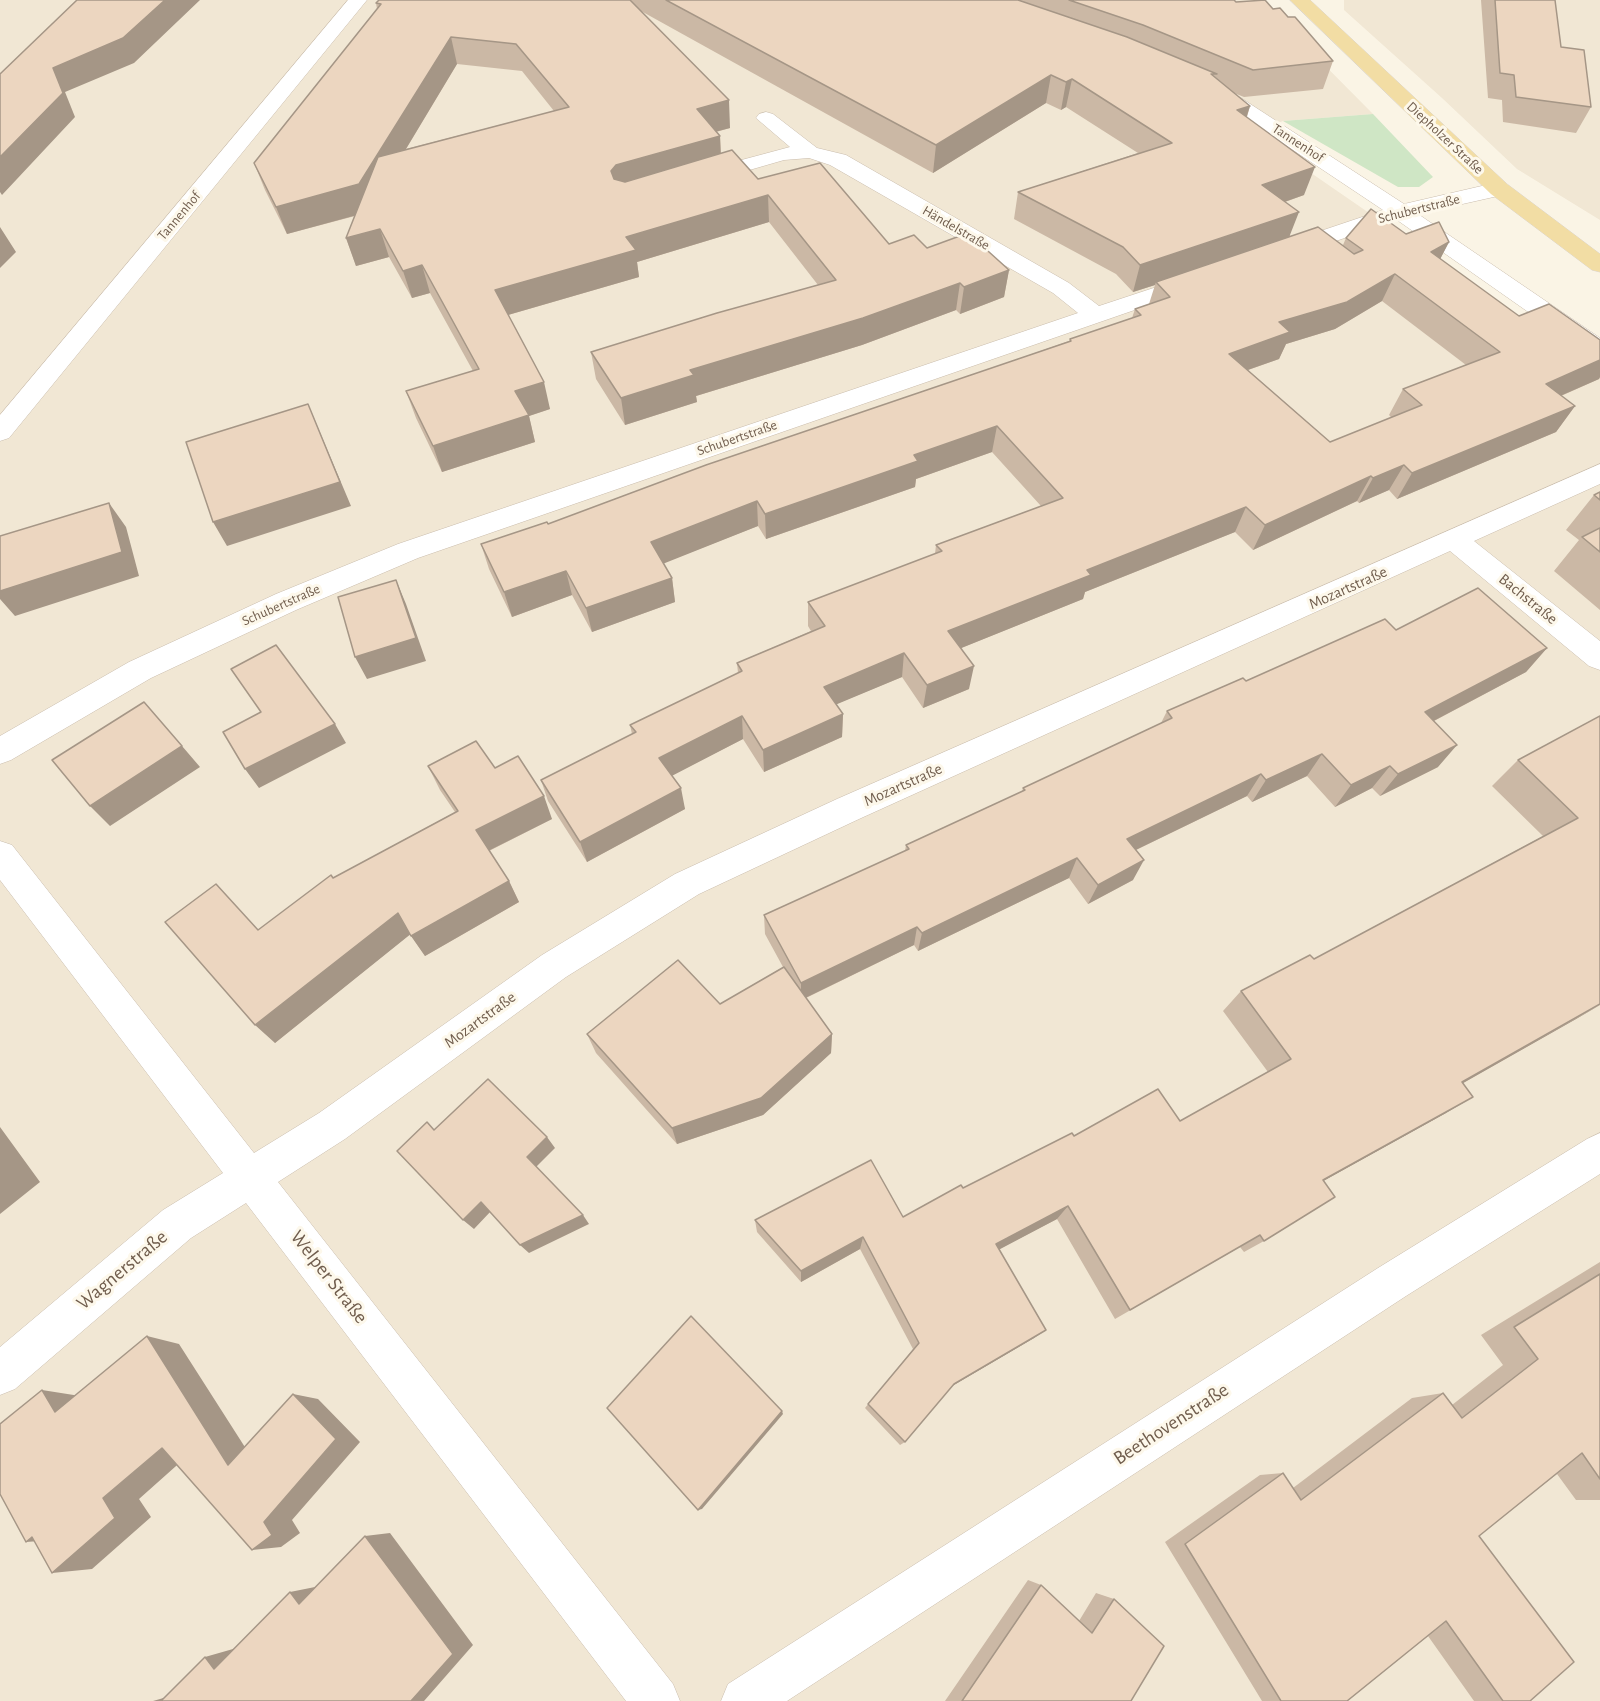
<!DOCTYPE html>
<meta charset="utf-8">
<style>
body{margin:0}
canvas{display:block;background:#faf4e5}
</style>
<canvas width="1600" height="1701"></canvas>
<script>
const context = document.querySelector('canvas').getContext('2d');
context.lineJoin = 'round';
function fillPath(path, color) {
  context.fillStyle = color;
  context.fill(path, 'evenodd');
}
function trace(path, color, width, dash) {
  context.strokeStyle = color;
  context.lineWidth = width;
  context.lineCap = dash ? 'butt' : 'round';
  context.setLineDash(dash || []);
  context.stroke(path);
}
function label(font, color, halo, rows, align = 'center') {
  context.font = font + ' "Alegreya Sans",sans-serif';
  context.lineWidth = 6;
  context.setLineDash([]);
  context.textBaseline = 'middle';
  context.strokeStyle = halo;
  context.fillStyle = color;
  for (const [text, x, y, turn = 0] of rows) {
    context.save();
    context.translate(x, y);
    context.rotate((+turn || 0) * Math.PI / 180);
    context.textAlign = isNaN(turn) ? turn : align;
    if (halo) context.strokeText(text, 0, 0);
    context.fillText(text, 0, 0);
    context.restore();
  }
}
const residential = new Path2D(`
 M0,0h1260l113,114 -90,7 -30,12 347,239v1329h-1600z
 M1344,0h256v220l-83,-51 -75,-71 -98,-88z`);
const green = new Path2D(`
 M1373,114l60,63 -14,10h-21l-115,-66z`);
const minor = new Path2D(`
 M348,0h19l-358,438 -9,3v-26z
 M1209,84l32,14 163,106 95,-22 8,2 3,5 -3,5 -89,20 182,124v20l-9,-2 -194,-136 -102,35 -8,2 -8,-2 -3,-5 3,-5 104,-35 -156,-104 -25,-12 -3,-4 3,-4z
 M766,112l7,2 44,34 29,7 223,128 30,23 94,-31 8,2 4,5 -4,5 -783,271 -122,52 -145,68 -140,82 -11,4v-28l129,-74 147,-68 122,-50 680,-231 -25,-20 -223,-128 -21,-7 -25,2 -83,24 -8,-1 -3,-5 3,-5 97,-26 -34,-29 3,-4z
 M1600,464v20l-126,57 126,100v29l-11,-4 -139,-115 -591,268 -160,75 -133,83 -221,162 -67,43 395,502 7,17h-54l-380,-498 -55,35 -176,151 -15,6v-48l163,-137 60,-37 -223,-293v-39l12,4 242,308 65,-40 223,-158 133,-81 162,-75z
 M1600,1133v41l-194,122 -619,405h-66l7,-17 650,-416 209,-129z`);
const major = new Path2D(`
 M1290,0h20l197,184 93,70v18l-8,-2 -101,-76z`);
const wall = new Path2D(`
 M379,0h855l2,2 37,7 15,8 45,44 -10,28 -79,8 -10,-4 16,13 -3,11 57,78 -19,7 5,34 53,9 3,-7 60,-4 43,8 -9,17 79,57 81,24v37l-1,2 -38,17 14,10 -19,26 -159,67 -8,-9 -30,13 -2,-2 -104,49 -18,-18 -150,60 -2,7 -122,49 8,41 -46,19 -21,-31 -66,27 7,10 -1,23 -78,35 -21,-33 -71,36 13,34 -98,53 -39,-61 -7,-21 91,-46 -2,-9 108,-52 -1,-10 74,-32 -3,-5v-24l127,-48 1,-9 105,-39 -49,-54 -76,27 -1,8 -149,52 -8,-13 -95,37 9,15 3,24 -83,30 -20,-37 -60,22 -23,-48 -8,-25 67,-20 521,-183 1,-2 62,-21 3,-9 14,-5 6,-19 -22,7 -17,-18 -102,-55 4,-27 120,-39 -72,-46 -5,3 -15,-7 -113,70 -292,-162 89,117 -14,4 4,4 1,17 37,26 131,65 38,4 82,22 -5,27 -44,17 -4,-4 -94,35 -166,51 1,6 -72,23 -29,-46 -5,-27 227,-67 -49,-63 -132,40 2,15 -131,38 42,94 -21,7 6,26 -93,30 -26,-54 -10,-27 67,-20 -43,-78 -18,5 -23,-41 -33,9 -10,-28 9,-22 -68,18 -22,-44 -11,-27 123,-154 -1,-6zM457,64l65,7 32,40 -148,38zM1382,301l84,64 -63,24 -14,26 3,3 -62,24 -82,-72 31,-11 7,-15 49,-15z
 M1481,0h74l6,47 30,60 -15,26 -73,-11 -1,-22 -14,-2z
 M1600,492v118l-46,-39 25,-31 -13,-10 28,-35z
 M1396,630l151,18 -21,24 -92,49 4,46 -58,29 -8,-8 -37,19 -28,-31 -55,26 -5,-6 -111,54 -3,30 -45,24 -19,-26 -151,73 -4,-6 -108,53 26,36 -1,19 -68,62 -86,29 -81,-91 -9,-19 133,-30 63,-37 -18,-33 -1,-19 141,-64 1,-6 116,-53 1,-4 138,-65 6,-12 79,-30z
 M1600,716v289l-24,14 -113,64 -17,30 -123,68 -59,60 -20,11 -4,-5 -125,72 -58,-100 -58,30 35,89 -82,48 -47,56 -5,3 -35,-37 48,-59 -53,-100 -59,33 -44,-50 -2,-12 148,-3 171,-81 106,-15 88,-49 -45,-61 18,-20 73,-32 229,-123 -51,-50 26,-26z
 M428,766l67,2 57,51 -63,32 20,30 10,21 -94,54 -15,-22 -135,109 -17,-113 75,-52 122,-66 -15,-22z
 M1600,1262v238h-24l-19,-26 -78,62 51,165h-56l-46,-65 -81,65h-85l-97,-159 95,-67 23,-2 10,15 119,-90 31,-5 9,12 51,-40 -22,-30z
 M1028,1580l13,5 38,36 17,-28 18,6 17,102h-186z`);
const shadedWall = new Path2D(`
 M165,0h35l-66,63 -69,29 10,25 -73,78 -2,-3v-35l53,-89z
 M451,37l6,27 -89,148 -81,22 -11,-27z
 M1051,75l-5,28 -113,70 3,-28z
 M1072,79l-6,28 -5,3 5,-28z
 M729,100l1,28 -31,8 -2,-27z
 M1250,106l-9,28 -4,-24z
 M720,136l1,27 -102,30 -8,-22 5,-6z
 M1315,167l-11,28 -51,18 9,-28z
 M768,195l1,27 -132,40 2,15 -138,40 -6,-27 131,-53z
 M1299,212l-11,28 -132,42 -1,3 -22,7 7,-27z
 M0,227l16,25 -16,16z
 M380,229l9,28 -33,9 -10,-28z
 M1449,242l-14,27 -4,-17z
 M422,265l8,28 -18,5 -9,-27z
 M1009,270l-5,27 -44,17 4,-27z
 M1395,274l-13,27 -47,28 -49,15 -7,15 -60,21 10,-26 50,-32z
 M960,283l-4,27 -94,35 -166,51 1,6 -72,23 -4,-27 69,-28z
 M1600,360v17l-1,2 -71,31 18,-26z
 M544,382l6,27 -21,7 6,26 -93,30 -9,-26 82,-55z
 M308,404l43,102 -124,40 -14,-24z
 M1575,406l-19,26 -159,67 15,-26z
 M997,426l-5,26 -76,27 -1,8 -149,52 -1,-25 149,-59z
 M1404,465l-15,25 -30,13 14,-25z
 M1371,476l-14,25 -104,49 12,-25z
 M757,501l1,25 -103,41 -4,-25z
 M109,503l17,24 13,49 -124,40 -15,-17v-8z
 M1246,507l-11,25 -150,60 -2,7 -139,56 4,-24 139,-61z
 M566,571l6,24 -60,22 -8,-25z
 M672,578l3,24 -83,30 -6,-24z
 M396,580l10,24 20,57 -59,18 -12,-22z
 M1547,648l-21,24 -119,63 18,-23z
 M904,653l-2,24 -79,33 1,-23z
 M974,666l-5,23 -46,19 4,-23z
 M843,714l-1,23 -78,35 -1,-22z
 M742,716l1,23 -79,41 -5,-22z
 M335,724l11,19 -87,45 -14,-19z
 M1457,745l-19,22 -58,29 18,-22z
 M182,746l18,21 -90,59 -20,-20z
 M1322,754l-15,22 -55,26 14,-22z
 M1390,766l-18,22 -37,19 16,-22z
 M1261,774l-14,22 -130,63 10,-20z
 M681,788l4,21 -98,53 -7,-20z
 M544,796l8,23 -66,33 -10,-22z
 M1077,858l-8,20 -151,73 4,-18z
 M1144,860l-11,20 -45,24 10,-19z
 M509,881l10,21 -94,54 -14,-20z
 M398,913l14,20 -137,110 -20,-18z
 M917,927l-3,18 -113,55v-17z
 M1600,1005l-24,14 -141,80 27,-17z
 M832,1034l-1,19 -68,62 -86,29 -5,-16z
 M1473,1097l-27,16 -146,81 23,-14z
 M0,1127l40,55 -40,32z
 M547,1137l8,11 -19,19 -9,-10z
 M481,1202l10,9 -17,18 -11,-9z
 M1068,1206l-11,13 -70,37 9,-12z
 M583,1215l6,9 -60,29 -9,-8z
 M863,1237l-3,12 -59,33v-11z
 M1046,1330l-12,8 -87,51 7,-5z
 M147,1336l32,8 78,122 -29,-1z
 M42,1390l38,6 -25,16z
 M293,1394l25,5 42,43 -68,78 8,13 -19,14 -29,3 12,-28z
 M782,1411l1,3 -81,95 -4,1z
 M162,1448l32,2 -55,49 12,18 -59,52 -40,4 51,-75z
 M390,1533l83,112 -49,56h-13l-46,-165z
 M32,1537l34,2 -40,3z
 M320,1586l-21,18 -9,-12z
 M240,1647l-26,22 -9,-12z
 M174,1695l3,6h-24z`);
const building = new Path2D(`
 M77,0h88l-42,38 -70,30 10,25 -63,64v-83z
 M379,0h251l99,100 -32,9 23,27 -104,29 -5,6 3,8 11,3 107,-32 26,29 62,-16 69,81 25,-9 13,13 41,-15 41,37 -45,17 -4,-4 -97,35 -173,52 4,5 -73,23 -30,-46 126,-39 119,-33 -68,-85 -142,42 10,13 -141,40 49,92 -29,9 14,24 -96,31 -27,-55 73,-22 -57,-104 -19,6 -23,-42 -34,9 32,-81 191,-50 -53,-63 -65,-7 -92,147 -83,23 -22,-44 127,-159 -5,-1z
 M666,0h352l109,37 90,37h-6l39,32 -13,4 78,57 -53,18 37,27 -159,53 -17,-18 -105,-55 154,-49 -100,-64 -6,3 -15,-7 -115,70z
 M1069,0h165l2,2 29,-2 8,9 7,-1 8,9h7l38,44 -80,9 -110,-45z
 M1495,0h60l6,47 23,3 7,57 -75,-10 -2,-22 -14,-2z
 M1371,209l35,25 33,-12 10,20 -18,10 88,64 30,-12 51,36v20l-54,24 29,22 -163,67 -8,-8 -31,13 -2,-2 -106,49 -19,-18 -159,63 4,5 -143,56 26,35 -47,19 -23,-32 -80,34 19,27 -80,36 -21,-34 -83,42 22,30 -101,54 -39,-62 95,-48 -6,-7 112,-54 -5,-8 88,-37 -17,-24 134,-51 -6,-6 127,-47 -66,-72 -83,29 4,6 -153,53 -8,-13 -106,41 21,36 -86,30 -20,-37 -62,21 -23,-48 66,-22 1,2 158,-59 365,-124 -1,-2 71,-24 -6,-6 35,-12 -14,-15 162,-55 36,27 9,-4 -17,-12zM1395,274l105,78 -97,37 19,16 -92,37 -101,-88 61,-22 -11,-10 68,-20z
 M308,404l32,78 -127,40 -27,-80z
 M1600,492v8l-6,-5z
 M109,503l13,49 -122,39v-55z
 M1600,528v24l-18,-15z
 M396,580l20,58 -61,19 -17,-60z
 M1478,588l69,60 -122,64 32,33 -59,29 -8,-8 -39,19 -29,-31 -56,26 -5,-6 -134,65 17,21 -46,25 -21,-27 -155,75 -5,-6 -116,56 -37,-68 145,-66 -3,-4 119,-55 -2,-2 149,-70 -5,-7 76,-33 3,3 139,-62 11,11z
 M276,645l59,79 -90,45 -22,-37 38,-20 -30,-43z
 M144,702l38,44 -92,60 -38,-46z
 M1600,716v288l-138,78 11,15 -150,83 12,17 -71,44 -4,-6 -130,75 -62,-104 -72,38 50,86 -92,54 -49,58 -37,-38 51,-61 -56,-106 -62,34 -46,-51 116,-60 32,57 58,-32 2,3 109,-55 2,3 84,-47 22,32 111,-62 -50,-68 69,-36 4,4 264,-141 -60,-58z
 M476,741l19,27 23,-12 26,40 -68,34 33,51 -98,55 -13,-23 -143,112 -90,-103 51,-38 42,46 73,-55 2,3 125,-67 -30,-45z
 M678,960l42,44 64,-37 48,67 -71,64 -89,30 -85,-94z
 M488,1079l59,58 -20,20 56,58 -63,30 -39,-43 -18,18 -66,-69 30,-29 7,8z
 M1600,1274v205l-18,-26 -103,83 95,126 -44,39h-27l-57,-80 -99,80h-66l-96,-157 98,-71 18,27 142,-107 19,25 76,-59 -24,-32z
 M691,1316l91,95 -84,99 -91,-102z
 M147,1336l81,129 65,-71 43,45 -72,83 8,13 -20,15 -90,-102 -59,50 12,20 -63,55 -20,-36 -6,5 -26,-48v-70l42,-34 13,22z
 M365,1536l88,118 -42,47h-250l44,-44 9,12 76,-77 9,12z
 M1041,1585l51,48 22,-34 50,47 -33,55h-169z`);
const farStreetnames = [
 ["Diepholzer Straße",1445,138,43],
 ["Tannenhof",1298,143,33],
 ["Schubertstraße",1419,209,-14],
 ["Tannenhof",179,216,-50],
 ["Händelstraße",956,228,30],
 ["Schubertstraße",737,438,-19],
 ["Schubertstraße",281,605,-24]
];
const streetNames = [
 ["Mozartstraße",1348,588,-24],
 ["Bachstraße",1528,599,39],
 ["Mozartstraße",903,785,-24],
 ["Mozartstraße",480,1020,-36]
];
const nearStreetnames = [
 ["Wagnerstraße",122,1270,-40],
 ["Welper Straße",329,1277,52],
 ["Beethovenstraße",1171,1424,-33]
];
fillPath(residential, '#f1e7d4');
fillPath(green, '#cfe6c5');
trace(minor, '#cabdad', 1);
trace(major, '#dad5d1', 1);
fillPath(minor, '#fff');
fillPath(major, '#f2dda4');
fillPath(wall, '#cbb8a5');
fillPath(shadedWall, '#a59686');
fillPath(building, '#ecd6c0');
trace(building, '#a59686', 1.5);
label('14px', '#705d4d', '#fdf8eb', farStreetnames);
label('16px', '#705d4d', '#fdf8eb', streetNames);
label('20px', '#705d4d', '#fdf8eb', nearStreetnames);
</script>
